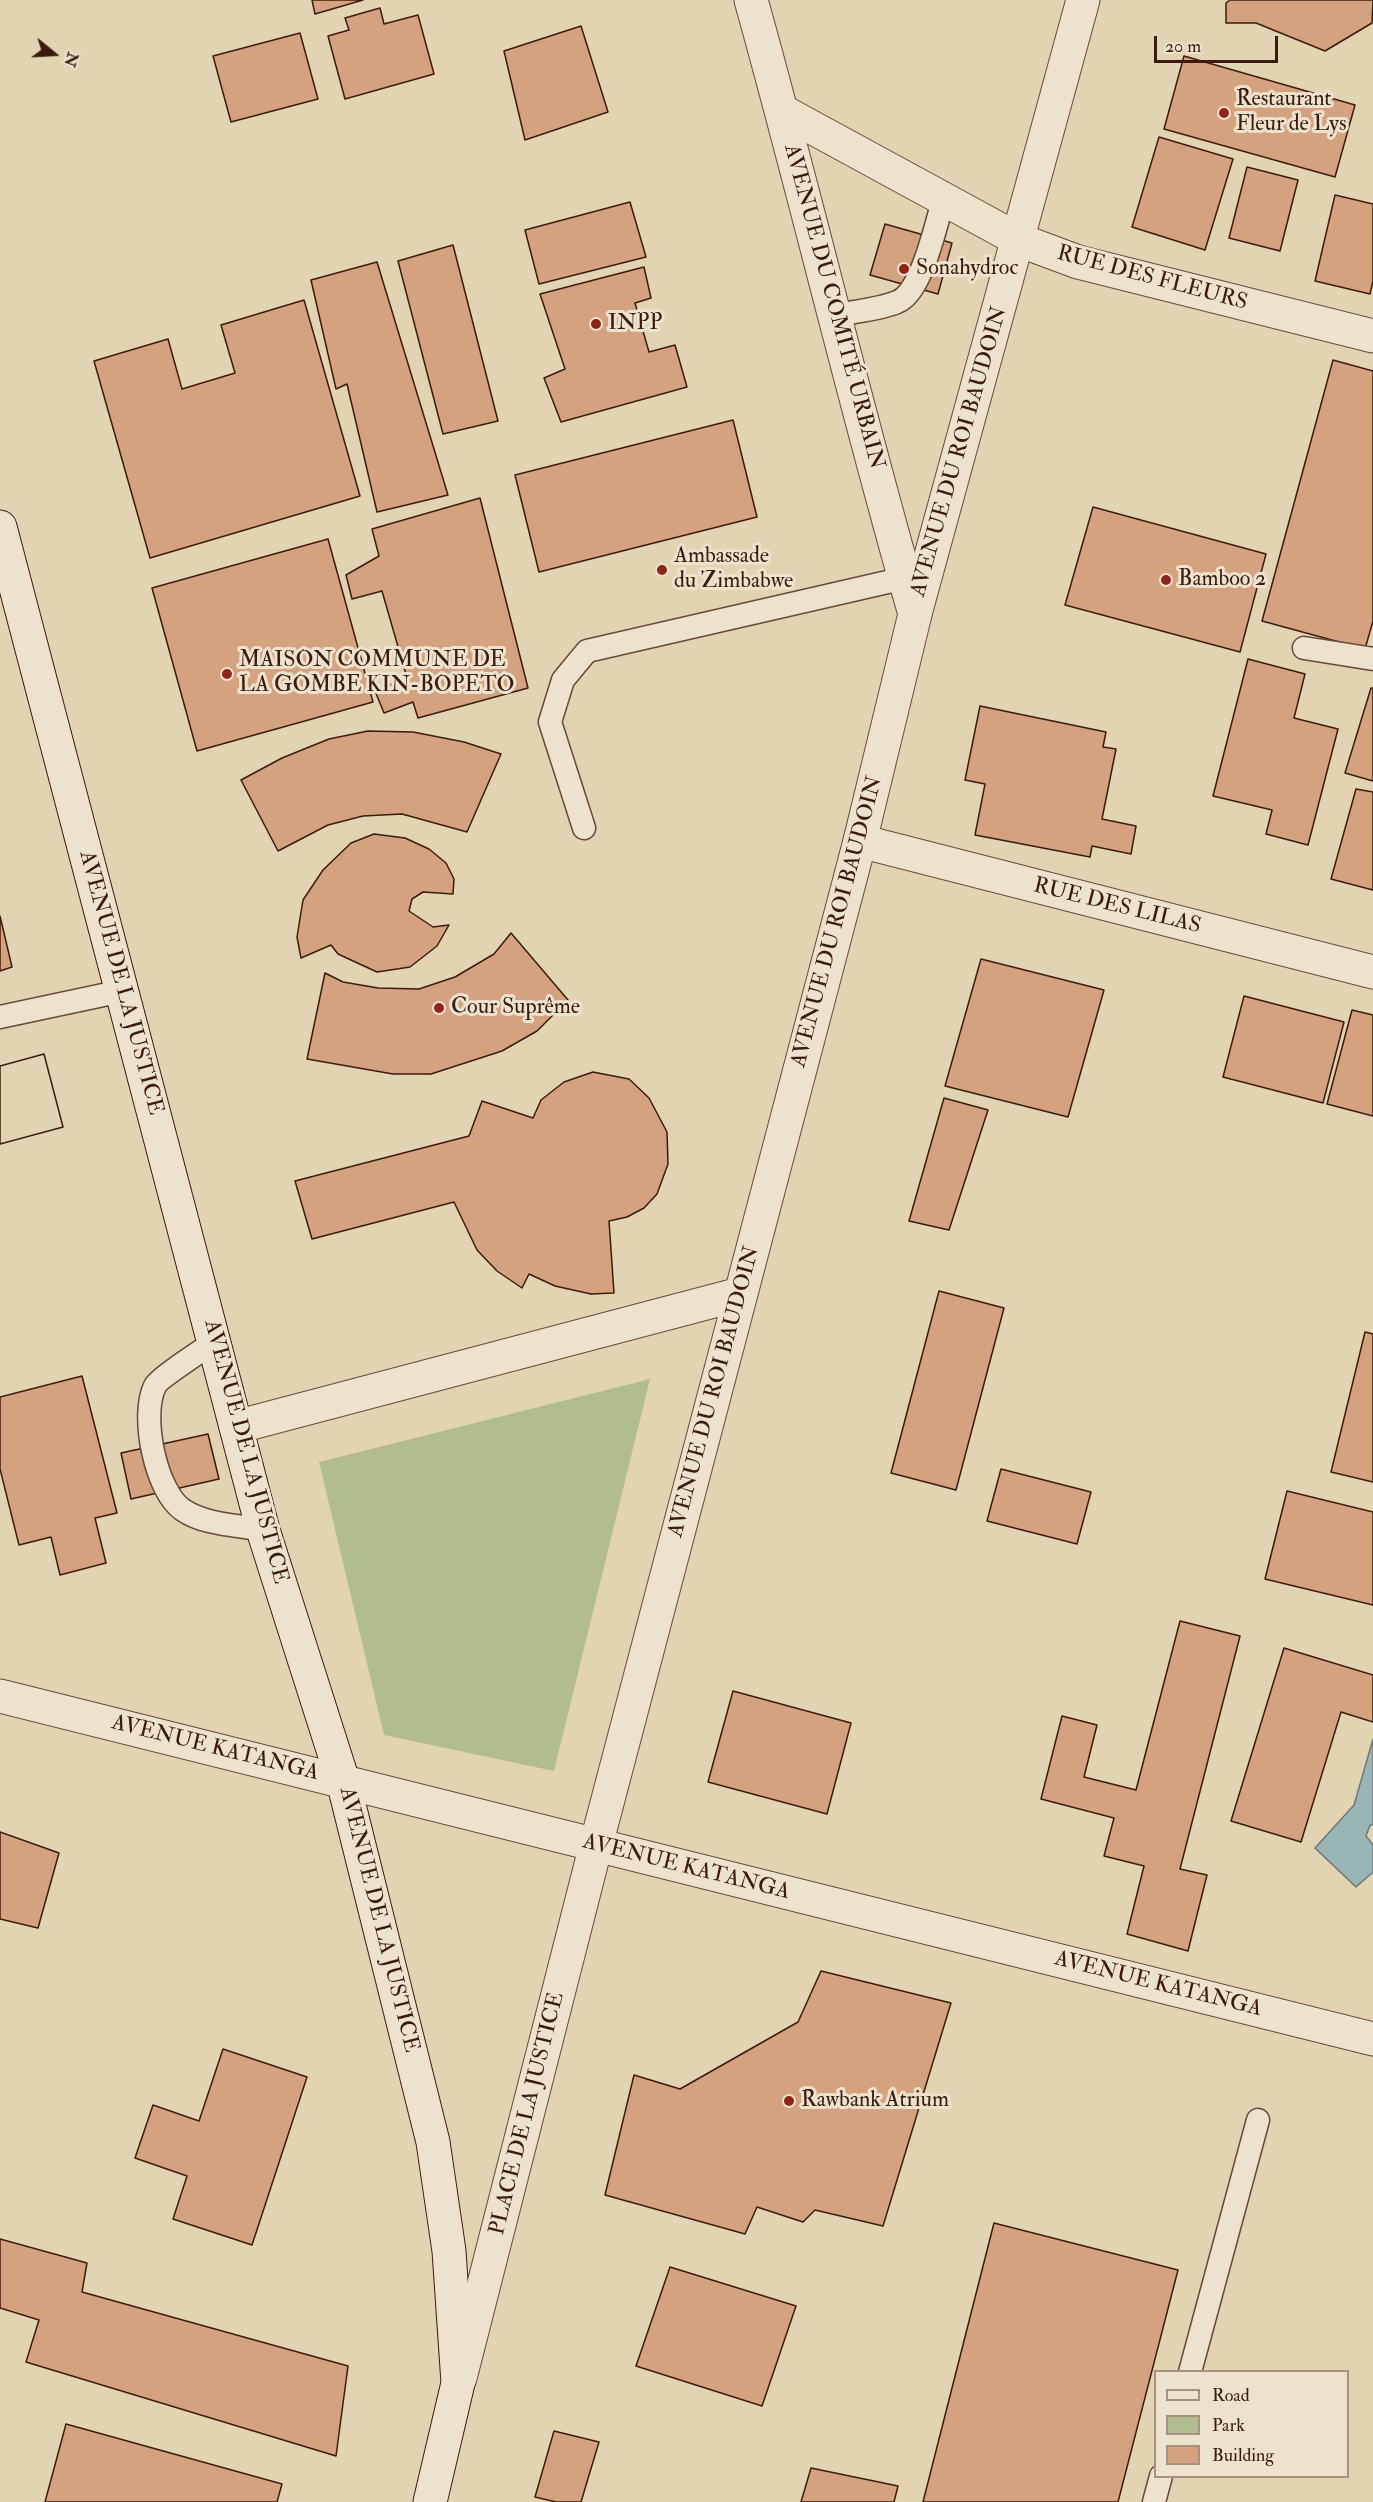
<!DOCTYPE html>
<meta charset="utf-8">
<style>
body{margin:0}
#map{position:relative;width:1373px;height:2502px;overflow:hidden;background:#e2d3b3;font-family:"IM FELL Double Pica",serif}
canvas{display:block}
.legend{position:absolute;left:1154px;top:2370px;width:195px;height:108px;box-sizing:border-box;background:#ece2ce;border:2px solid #a69281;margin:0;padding:8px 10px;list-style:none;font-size:18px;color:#3c1b0e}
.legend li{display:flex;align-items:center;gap:12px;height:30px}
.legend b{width:30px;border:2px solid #a69281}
.north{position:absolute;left:24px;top:24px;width:60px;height:60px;-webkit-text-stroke:4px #ece2ce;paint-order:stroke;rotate:108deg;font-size:16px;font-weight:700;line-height:24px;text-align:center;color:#3c1b0e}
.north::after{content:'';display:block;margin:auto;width:21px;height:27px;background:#3c1b0e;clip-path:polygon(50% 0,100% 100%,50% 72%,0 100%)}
.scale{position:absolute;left:1154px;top:36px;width:124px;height:27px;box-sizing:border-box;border:3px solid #3c1b0e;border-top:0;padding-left:8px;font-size:18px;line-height:21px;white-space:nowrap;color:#3c1b0e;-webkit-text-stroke:4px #ece2ce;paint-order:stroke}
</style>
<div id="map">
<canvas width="1373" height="2502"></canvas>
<ul class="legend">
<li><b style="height:8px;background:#ece2ce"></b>Road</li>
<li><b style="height:16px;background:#b1bd8e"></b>Park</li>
<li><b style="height:16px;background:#d4a27e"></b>Building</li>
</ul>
<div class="north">N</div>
<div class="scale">20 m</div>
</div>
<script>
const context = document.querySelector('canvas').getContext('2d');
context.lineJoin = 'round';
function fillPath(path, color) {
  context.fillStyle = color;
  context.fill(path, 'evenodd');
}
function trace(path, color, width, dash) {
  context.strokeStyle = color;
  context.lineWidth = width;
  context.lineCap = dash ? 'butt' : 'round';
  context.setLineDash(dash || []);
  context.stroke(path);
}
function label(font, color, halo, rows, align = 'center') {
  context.font = font + ' "IM FELL Double Pica",serif';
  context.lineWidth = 6;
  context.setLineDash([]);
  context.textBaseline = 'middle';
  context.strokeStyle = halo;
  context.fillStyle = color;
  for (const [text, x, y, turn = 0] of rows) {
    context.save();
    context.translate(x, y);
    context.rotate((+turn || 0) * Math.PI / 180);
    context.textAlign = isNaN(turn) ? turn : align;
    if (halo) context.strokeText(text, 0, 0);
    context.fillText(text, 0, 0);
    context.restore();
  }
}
const green = new Path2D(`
 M650,1379l-96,392 -170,-36 -65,-273z`);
const water = new Path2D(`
 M1373,1739v86h-3l-4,11 7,9v27l-17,15 -41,-39 39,-43z`);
const building = new Path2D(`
 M312,0h51l-48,14z
 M1230,0h143l-1,23 -47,28 -69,-28h-30v-20z
 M380,8l4,16 34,-9 16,59 -89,25 -17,-63 21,-6 -4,-12z
 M581,26l27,86 -83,28 -21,-89z
 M300,33l18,66 -87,23 -18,-66z
 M1184,56l171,49 -20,72 -171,-48z
 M1159,137l74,22 -28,91 -73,-23z
 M1247,167l51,13 -18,71 -51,-13z
 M1335,195l38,9v77l-3,13 -55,-13z
 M630,202l16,55 -107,27 -14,-54z
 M885,224l67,19 -14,51 -68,-19z
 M453,245l45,176 -55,13 -45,-173z
 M377,262l71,233 -71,17 -30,-128 -11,5 -25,-109z
 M644,267l7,31 -16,5 14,49 26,-7 12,42 -126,35 -17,-44 21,-9 -25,-75z
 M304,300l56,196 -210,62 -56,-197 74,-22 14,50 53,-16 -14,-48z
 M1333,360l40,11v250l-8,28 -103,-28z
 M733,420l24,97 -218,55 -24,-97z
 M480,498l48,190 -110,30 -5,-16 -29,11 -9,-22 32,-13 -25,-87 -30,8 -6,-24 33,-19 -7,-27z
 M1093,507l173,47 -26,98 -175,-47z
 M328,539l45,163 -176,49 -45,-163z
 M1248,659l57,15 -11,44 44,11 -30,116 -42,-11 6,-24 -59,-14z
 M1371,688h2v93l-28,-8z
 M980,706l126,26 -3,15 13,2 -14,70 34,7 -5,28 -39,-8 -2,11 -115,-22 10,-51 -20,-4z
 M368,731l45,1 51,10 37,12 -34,78 -65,-18 -39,2 -35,9 -50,26 -37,-71 41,-22 47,-19z
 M1356,789l17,3v98l-42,-11z
 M374,834l31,4 24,11 17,14 8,16 -1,15 -30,-2 -11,7 -3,12 24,16 16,-2 -12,21 -27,21 -33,5 -39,-18 -7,-9 -30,13 -4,-21 6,-37 20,-30 28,-27z
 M0,916l12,51 -12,4z
 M511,933l57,67 -31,31 -35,20 -71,23h-38l-86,-15 18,-86 18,9 35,6 41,1 36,-12 39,-23z
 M981,959l123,31 -36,127 -123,-31z
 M1244,996l100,26 -21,81 -100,-26z
 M1352,1010l21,5v101l-46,-12z
 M44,1054l19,73 -63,17v-78z
 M44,1054l19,73 -63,17v-78z
 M593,1072l36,7 20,19 18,34 1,32 -11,30 -13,14 -17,9 -18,4 5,72 -23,1 -36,-8 -26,-12 -7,14 -25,-17 -20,-21 -23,-48 -142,37 -17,-58 174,-45 13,-35 51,17 8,-18 23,-18z
 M944,1098l44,12 -39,120 -40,-9z
 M939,1291l65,17 -48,182 -65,-17z
 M1365,1332l8,2v148l-42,-10z
 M82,1376l35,137 -22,5 11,45 -46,12 -9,-38 -32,8 -19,-76v-72z
 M208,1434l11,45 -88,20 -10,-46z
 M1001,1469l90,23 -14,52 -90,-23z
 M1287,1491l86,21v93l-108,-26z
 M1180,1621l60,15 -60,233 27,6 -19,76 -61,-17 17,-68 -40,-10 10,-38 -73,-19 21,-83 35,9 -13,52 52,13z
 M1284,1648l89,27v47l-32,-10 -40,130 -70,-21z
 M733,1691l118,32 -24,91 -119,-32z
 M0,1832l59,21 -21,75 -38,-9z
 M821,1971l130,32 -68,223 -68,-16 -12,12 -46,-15 -12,27 -140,-39 29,-120 46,14 118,-67z
 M223,2049l84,28 -55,168 -79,-26 14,-43 -52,-18 18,-53 46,16z
 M994,2223l184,47 -60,232h-195z
 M0,2239l87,24 -5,29 266,74 -12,90 -310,-94 13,-42 -39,-12z
 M670,2267l126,39 -34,100 -126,-40z
 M66,2424l216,60 -5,18h-232z
 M554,2431l45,11 -18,60h-25l-21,-5z
 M811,2468l87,18 -4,16h-93z`);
const service = new Path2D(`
 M833,316c21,-5 45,-6 64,-14 25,-9 39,-79 47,-104
 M1304,648l69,11
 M584,828l-34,-106 13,-42 24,-29 318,-73
 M0,1017l122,-26
 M214,1342c-11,8 -55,36 -59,44 -15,30 1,106 28,124 22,15 55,15 80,20
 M1190,2372l68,-252
 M1154,2502l7,-26`);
const minor = new Path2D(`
 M751,0c57,204 105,410 164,614
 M782,111l237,129 59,22 295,74
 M860,841l513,131
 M236,1427l504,-133
 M0,1696l1373,343`);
const tertiary = new Path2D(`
 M460,2378l136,-533 264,-1004 55,-227 168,-614`);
const secondary = new Path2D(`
 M0,527l263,1003 80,251 90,361 16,109 9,132 -28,119`);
const markers = [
 [1224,113,6,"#8f2418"],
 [904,269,6,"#8f2418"],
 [596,324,6,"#8f2418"],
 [662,570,6,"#8f2418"],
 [1166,580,6,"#8f2418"],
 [227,674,6,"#8f2418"],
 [439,1008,6,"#8f2418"],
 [789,2101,6,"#8f2418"]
];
const poiNames = [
 ["Restaurant",1236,100],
 ["Fleur de Lys",1236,125],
 ["Sonahydroc",916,269],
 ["INPP",608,324],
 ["Ambassade",674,557],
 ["du Zimbabwe",674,582],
 ["Bamboo 2",1178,580],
 ["MAISON COMMUNE DE",239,661],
 ["LA GOMBE KIN-BOPETO",239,686],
 ["Cour Suprême",451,1008],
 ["Rawbank Atrium",801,2101]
];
const streetNames = [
 ["RUE DES FLEURS",1152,279,15],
 ["AVENUE DU COMITÉ URBAIN",833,307,75],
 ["AVENUE DU ROI BAUDOIN",960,452,-74],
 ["RUE DES LILAS",1117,907,14],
 ["AVENUE DU ROI BAUDOIN",838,922,-75],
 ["AVENUE DE LA JUSTICE",120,983,75],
 ["AVENUE DU ROI BAUDOIN",715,1392,-75],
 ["AVENUE DE LA JUSTICE",245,1452,75],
 ["AVENUE KATANGA",215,1749,14],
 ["AVENUE KATANGA",686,1868,14],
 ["AVENUE DE LA JUSTICE",378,1920,76],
 ["AVENUE KATANGA",1158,1985,14],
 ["PLACE DE LA JUSTICE",528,2114,-76]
];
fillPath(green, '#b1bd8e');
fillPath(water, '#9ab5b8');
trace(water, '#747774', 1.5);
fillPath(building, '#d4a27e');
trace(building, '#3c1b0e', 1.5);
trace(service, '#664937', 25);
trace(minor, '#664937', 35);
trace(tertiary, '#664937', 35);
trace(secondary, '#3c1b0e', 35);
trace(service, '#ece2ce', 22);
trace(minor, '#ece2ce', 33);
trace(tertiary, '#ece2ce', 33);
trace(secondary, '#ece2ce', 33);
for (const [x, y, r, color] of markers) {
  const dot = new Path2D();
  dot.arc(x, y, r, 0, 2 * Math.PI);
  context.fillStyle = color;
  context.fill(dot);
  trace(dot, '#ece2ce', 2);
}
label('22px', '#3c1b0e', '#ece2ce', poiNames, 'left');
label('22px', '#3c1b0e', '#ece2ce', streetNames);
</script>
